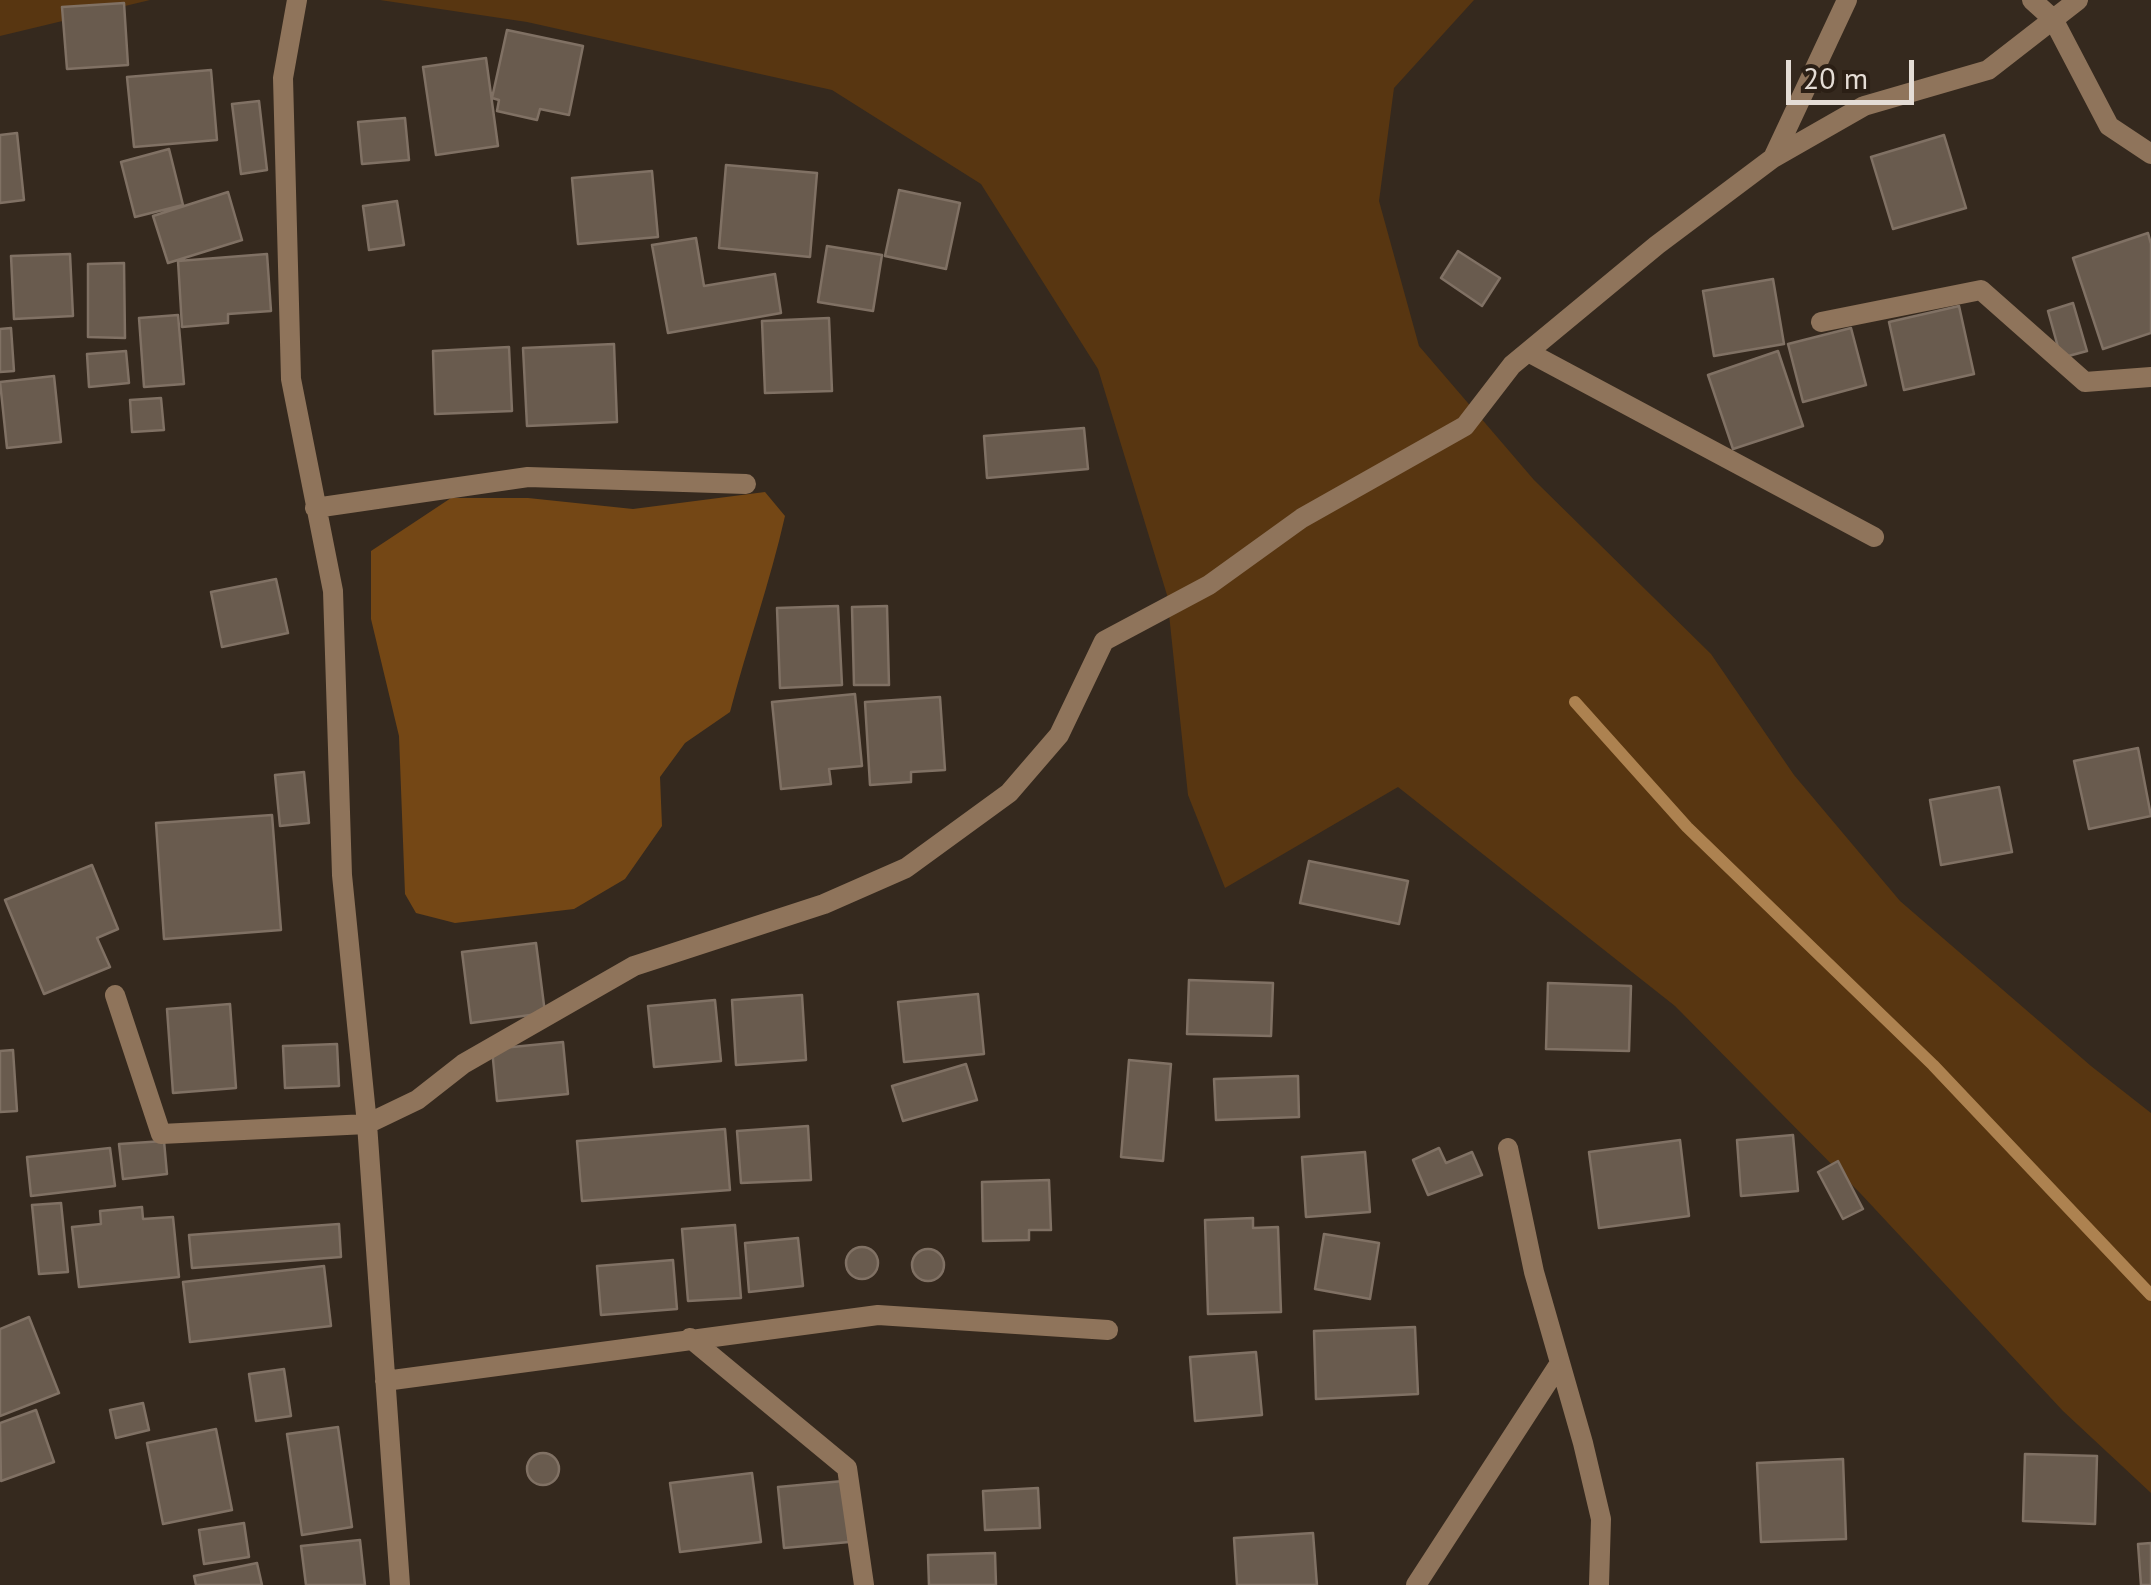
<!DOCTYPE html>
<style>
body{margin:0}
#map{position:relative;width:2151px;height:1585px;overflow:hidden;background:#35291e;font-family:"PT Sans",sans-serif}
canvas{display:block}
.scale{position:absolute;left:1786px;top:60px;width:128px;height:45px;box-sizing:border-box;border:5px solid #e4dcd5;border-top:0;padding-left:12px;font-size:30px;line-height:35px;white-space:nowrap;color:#e4dcd5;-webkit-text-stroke:8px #2b1f15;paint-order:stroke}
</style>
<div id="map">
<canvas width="2151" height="1585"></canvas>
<div class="scale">20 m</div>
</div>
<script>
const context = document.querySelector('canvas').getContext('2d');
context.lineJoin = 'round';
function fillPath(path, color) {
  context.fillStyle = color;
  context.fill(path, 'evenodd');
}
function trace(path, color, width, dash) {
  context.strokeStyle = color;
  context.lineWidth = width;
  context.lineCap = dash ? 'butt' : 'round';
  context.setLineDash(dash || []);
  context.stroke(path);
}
const green = new Path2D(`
 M0,0h150l-150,36z
 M380,0h1094l-80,88 -15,113 40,145 115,134 177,174 83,121 106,126 191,165 60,47v380l-88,-82 -202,-217 -186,-188 -277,-219 -173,101 -37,-93 -21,-200 -69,-226 -117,-185 -149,-94 -305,-68z`);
const forest = new Path2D(`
 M765,492l20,24c-15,67 -38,130 -55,196l-45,31 -25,34 2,49 -37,53 -51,30 -119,14 -39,-10 -11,-19 -6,-158 -28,-117v-68l80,-53h77l105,11z`);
const stream = new Path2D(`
 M1575,702l112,125 246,238 218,230`);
const building = new Path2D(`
 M124,3l4,62 -61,4 -5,-62z
 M507,30l76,16 -14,69 -29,-6 -3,11 -40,-9 2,-11 -7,-2z
 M486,58l12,88 -62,9 -13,-88z
 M211,70l6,70 -83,7 -7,-70z
 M259,101l8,69 -26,4 -9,-70z
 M405,118l4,42 -47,4 -4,-42z
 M17,133l7,67 -24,3v-68z
 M1944,135l22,73 -73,21 -22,-72z
 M169,149l14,56 -48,12 -14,-55z
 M726,165l91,8 -7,84 -91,-9z
 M652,171l6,66 -80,7 -6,-66z
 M899,190l61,13 -14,66 -61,-13z
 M228,192l14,48 -74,23 -15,-47z
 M397,201l7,44 -35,5 -6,-44z
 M2148,233l3,11v89l-48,16 -30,-91z
 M696,238l8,48 71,-12 6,39 -113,20 -16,-88z
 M827,246l55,9 -9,56 -55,-9z
 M1458,251l42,27 -18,28 -41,-28z
 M70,254l3,62 -59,3 -3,-63z
 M267,254l4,57 -43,3v9l-46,4 -4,-66z
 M124,263l1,75 -37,-1v-73z
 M1773,279l11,65 -70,12 -11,-65z
 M2073,303l14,48 -26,7 -13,-47z
 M1959,306l15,68 -70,16 -15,-68z
 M178,315l6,69 -40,3 -5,-69z
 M829,318l3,73 -67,2 -3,-72z
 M11,328l3,43 -14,1v-43z
 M1851,328l15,57 -63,17 -15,-58z
 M614,344l3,78 -90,4 -4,-78z
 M509,347l3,64 -77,3 -2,-63z
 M126,351l3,32 -40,4 -2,-33z
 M1778,351l25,75 -70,23 -25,-74z
 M54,376l7,66 -54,6 -7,-66z
 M161,398l3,32 -32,2 -2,-32z
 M1084,428l4,41 -101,9 -3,-42z
 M276,579l12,54 -66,14 -11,-55z
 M838,606l4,79 -62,3 -3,-80z
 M887,606l2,79h-35l-2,-78z
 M855,694l7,72 -33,3 2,15 -50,5 -9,-87z
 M940,697l5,73 -34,2v10l-41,3 -5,-83z
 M2138,748l13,68 -62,13 -15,-68z
 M304,772l5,51 -29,3 -5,-51z
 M1999,787l13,65 -71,13 -11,-65z
 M272,815l9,115 -117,9 -8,-116z
 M1309,861l99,20 -9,43 -99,-21z
 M92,865l26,64 -21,9 13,29 -66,27 -39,-94z
 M536,943l9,70 -74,10 -9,-71z
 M1189,980l84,3 -2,53 -84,-2z
 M1548,983l83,3 -2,65 -83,-2z
 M978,994l6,60 -80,8 -6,-60z
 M802,995l4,65 -70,5 -4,-65z
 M715,1000l6,61 -67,6 -6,-61z
 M230,1004l6,84 -63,5 -6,-84z
 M563,1042l5,52 -71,7 -5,-52z
 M337,1044l2,42 -54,2 -2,-42z
 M13,1050l4,61 -17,1v-61z
 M1129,1060l42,4 -8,97 -42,-4z
 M966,1064l11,36 -74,21 -11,-35z
 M1298,1076l1,41 -83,3 -2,-41z
 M808,1126l3,54 -70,3 -4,-52z
 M725,1129l5,61 -148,11 -5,-60z
 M1793,1135l5,56 -57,5 -4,-56z
 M1680,1140l9,76 -90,12 -10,-76z
 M164,1141l3,33 -44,5 -4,-35z
 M110,1148l5,38 -84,10 -4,-39z
 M1439,1148l7,15 26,-11 10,23 -54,20 -15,-35z
 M1365,1152l5,60 -64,5 -4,-60z
 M1838,1161l25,48 -20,10 -25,-47z
 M1049,1180l2,50h-22v10l-46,1 -1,-59z
 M61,1203l7,69 -29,2 -7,-69z
 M142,1207l1,12 30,-2 6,60 -100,10 -7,-60 29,-3 -1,-13z
 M1253,1218v10l25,-1 3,85 -73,2 -3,-94z
 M339,1224l2,33 -149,11 -3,-33z
 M735,1225l6,73 -53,3 -6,-72z
 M1324,1234l55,9 -9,56 -55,-10z
 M798,1238l5,48 -54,6 -4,-49z
 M846 1263a16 16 0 1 1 32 0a16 16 0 1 1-32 0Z
 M912 1265a16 16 0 1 1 32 0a16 16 0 1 1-32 0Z
 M673,1260l4,49 -76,6 -4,-49z
 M324,1266l7,60 -141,16 -7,-60z
 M29,1317l30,76 -59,23v-87z
 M1415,1327l3,67 -102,5 -2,-68z
 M1256,1352l6,63 -67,6 -5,-64z
 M284,1369l7,47 -35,5 -7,-47z
 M143,1403l6,27 -33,8 -6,-28z
 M36,1410l18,52 -53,19 -1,-58z
 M338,1427l14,100 -50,8 -15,-101z
 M216,1429l16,81 -69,14 -16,-81z
 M527 1469a16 16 0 1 1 32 0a16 16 0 1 1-32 0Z
 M2025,1454l72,2 -2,68 -72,-3z
 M1843,1459l3,80 -85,3 -4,-79z
 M752,1473l9,69 -81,10 -10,-69z
 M843,1481l6,61 -65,6 -6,-61z
 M1038,1488l2,40 -55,2 -2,-39z
 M244,1523l5,34 -45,7 -5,-34z
 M1313,1533l4,52h-80l-3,-47z
 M360,1540l5,45h-59l-5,-39z
 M2151,1543v42h-10l-3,-41z
 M995,1553l1,32h-67l-1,-30z
 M257,1563l5,22h-66l-2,-9z`);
const street = new Path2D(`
 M297,0l-14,78 8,301 42,212 9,284 25,249 33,461
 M2032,0l21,19 56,107 42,28
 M1773,158l74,-158
 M1821,322l160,-32 104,92 66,-5
 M1528,352l346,185
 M315,508l213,-31 218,7
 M115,995l46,139 206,-10 50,-24 46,-36 171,-98 190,-62 82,-36 103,-75 50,-58 45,-94 105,-56 93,-67 163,-92 47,-61 145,-120 116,-87 91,-52 124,-36 90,-70
 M1508,1148l26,124 49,171 18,76 -2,66
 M690,1338l157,130 17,117
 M385,1381l493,-66 230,15
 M1416,1585l144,-222`);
fillPath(green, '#583611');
fillPath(forest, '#744715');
trace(stream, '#ad8250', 12);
fillPath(building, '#695b4e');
trace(building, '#807164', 2.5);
trace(street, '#8f745b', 20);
</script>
